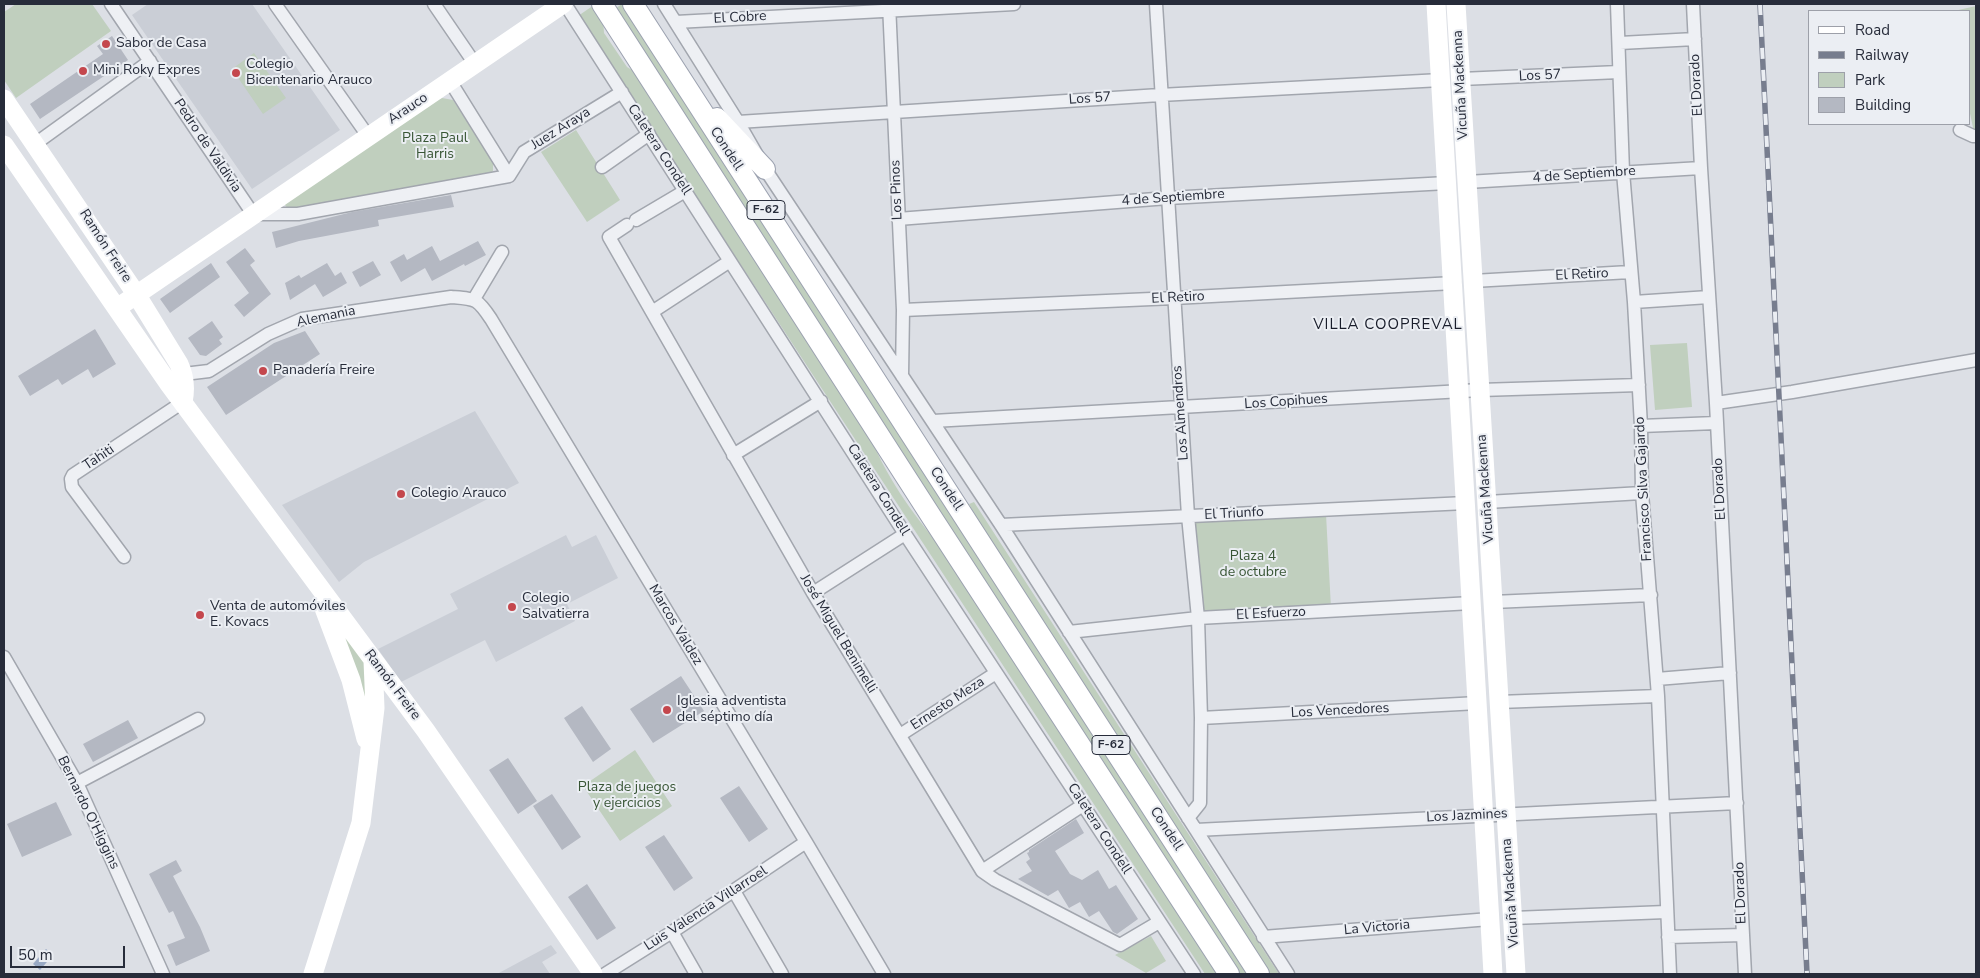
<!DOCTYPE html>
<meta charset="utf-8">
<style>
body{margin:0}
#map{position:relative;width:1980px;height:978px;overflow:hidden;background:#dcdfe5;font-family:"Nunito Sans",sans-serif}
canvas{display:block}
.frame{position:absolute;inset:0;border:5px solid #272c3a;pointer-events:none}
.legend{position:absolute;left:1808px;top:10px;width:162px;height:115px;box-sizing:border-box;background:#ebeef3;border:1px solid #9da0a9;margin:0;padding:6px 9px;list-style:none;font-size:15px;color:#272c3a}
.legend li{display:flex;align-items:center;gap:10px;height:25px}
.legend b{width:25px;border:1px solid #9da0a9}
.scale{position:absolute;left:10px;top:946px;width:115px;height:22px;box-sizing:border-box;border:2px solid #272c3a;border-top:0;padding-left:6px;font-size:15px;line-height:18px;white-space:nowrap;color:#272c3a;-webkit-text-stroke:4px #ebeef3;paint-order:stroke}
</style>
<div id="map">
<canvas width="1980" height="978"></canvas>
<div class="frame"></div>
<ul class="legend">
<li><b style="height:6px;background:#fff"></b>Road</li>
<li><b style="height:6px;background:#777d8e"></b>Railway</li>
<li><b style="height:14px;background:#c0cfbe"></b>Park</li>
<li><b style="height:14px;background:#b4b8c2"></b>Building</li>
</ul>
<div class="scale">50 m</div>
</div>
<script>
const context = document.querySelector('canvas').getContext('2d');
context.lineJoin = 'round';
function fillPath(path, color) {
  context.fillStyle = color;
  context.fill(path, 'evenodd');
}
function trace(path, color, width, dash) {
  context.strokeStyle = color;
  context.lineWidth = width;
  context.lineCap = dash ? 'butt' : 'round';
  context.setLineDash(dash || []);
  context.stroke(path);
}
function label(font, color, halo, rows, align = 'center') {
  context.font = font + ' "Nunito Sans",sans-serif';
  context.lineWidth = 4;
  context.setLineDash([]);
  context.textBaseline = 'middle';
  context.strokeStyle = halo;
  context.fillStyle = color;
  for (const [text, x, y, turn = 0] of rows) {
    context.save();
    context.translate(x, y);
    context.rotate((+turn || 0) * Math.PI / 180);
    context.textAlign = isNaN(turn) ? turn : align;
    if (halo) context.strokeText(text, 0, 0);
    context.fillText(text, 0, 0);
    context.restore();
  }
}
const built = new Path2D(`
 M148,4h104l88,126 -88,59 -120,-174z
 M475,411l44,72 -155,79 -25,20 -57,-77z
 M566,535l6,12 24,-12 22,43 -51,26 8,17 -79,41 -11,-22 -84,42 -23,-33 80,-40 -8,-15z
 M551,945l6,8 -15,9 8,12h-53z`);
const green = new Path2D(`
 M16,4h76l19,27 -95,67 -12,-18v-68z
 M622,4l626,970h-12l-623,-964z
 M594,5l9,13 1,15 23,34 10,6 234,365c18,45 46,81 77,118l271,418h-14l-627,-958z
 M1976,6v125l-2,1 -5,-23v-98h-15z
 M254,53l32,45 -23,16 -31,-45z
 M442,98l11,2 40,61v10l-6,7 -198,32 -4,-5 1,-5 145,-98z
 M576,130l44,70 -33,22 -46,-70z
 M1687,343l5,64 -37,3 -5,-65z
 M974,502l305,472h-14l-289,-457 -7,-13z
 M1326,514l5,94 -132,5 -8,-91z
 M341,626l27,39 -2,47z
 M635,750l37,56 -52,35 -37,-55z
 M1151,936l15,25 -20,12 -31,-18z`);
const water = new Path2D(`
 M46,949l7,6 -13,15 -7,-6z`);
const building = new Path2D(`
 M112,36l16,24 -88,59 -10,-15 73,-50 -6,-8z
 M451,195l3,12 -76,13 1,6 -80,15 -23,7 -4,-16 80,-20z
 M478,241l8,14 -21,11 -1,-2 -32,17 -7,-13 -24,14 -11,-20 14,-8 3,6 25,-14 8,15z
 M245,248l10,13 -5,4 21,29 -27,23 -10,-12 15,-12 -23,-31z
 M373,261l8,14 -21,12 -8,-15z
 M211,263l9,14 -50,36 -10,-14z
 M327,263l8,13 6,-4 6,11 -24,14 -8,-13 -25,16 -5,-17 14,-8 2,3z
 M212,321l11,16 -4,3 3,4 -16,12 -6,-1 -12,-17z
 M95,329l21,35 -23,14 -5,-9 -26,16 -4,-6 -28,17 -12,-20z
 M305,331l15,23 -94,61 -19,-28 67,-44z
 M681,676l23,35 -51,32 -23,-34z
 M582,706l29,43 -18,13 -29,-44z
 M128,720l10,18 -45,24 -10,-18z
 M508,758l29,43 -19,13 -29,-44z
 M739,786l29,43 -19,13 -29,-44z
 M552,794l29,43 -19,13 -29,-44z
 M56,802l16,33 -50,22 -15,-33z
 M1076,819l8,14 -29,18 15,23 12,6 16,-10 11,19 7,-4 22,34 -21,15 -4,-2 -14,-21 -10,6 -9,-15 -11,6 -11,-18 -10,6 -30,-17 14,-8 -6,-9 4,-3 -3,-6 2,-1v-2z
 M664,835l29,43 -19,13 -29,-44z
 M176,860l6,11 -9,5 27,51 10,24 -34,15 -9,-21 18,-7 -12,-27 -4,2 -20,-39z
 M587,884l29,44 -19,12 -29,-43z`);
const street = new Path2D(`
 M111,4l142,210h45l211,-38
 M275,4l93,132
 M434,4l41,60
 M565,4l340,530 289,440
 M664,4l74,118 27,47 236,356 287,449
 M889,4l14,306 -1,66
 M1156,4l32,512 10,102 3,100 -1,85 -12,15
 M1617,4l6,168 11,130 7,124 1,67 16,203 12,278
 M1693,4l8,164 15,235 29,571
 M676,22l338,-18
 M1620,43l75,-4
 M1461,79l158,-7
 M450,81l59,95
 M738,122l422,-27 281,-15
 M1960,130l13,6h3
 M35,144l115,-83
 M602,167l47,-33
 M509,176l15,-24 98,-60
 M1467,182l234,-14
 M898,219l270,-21 279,-15
 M636,220l49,-29
 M627,225l-18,12 204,356 169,278 13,9 125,65 39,-23
 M1473,281l157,-9
 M474,299l28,-47
 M1634,302l75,-5
 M903,310l271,-12 280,-15
 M652,312l78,-51
 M184,374l25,-3 59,-37 34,-15 149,-22c25,2 26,1 40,22l315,523 78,132
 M1716,403l76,-11 184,-32
 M933,421l547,-31 159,-5
 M1641,426l75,-3
 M733,455l88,-54
 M1487,502l155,-9
 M1001,525l465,-22
 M124,557l-52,-70 -1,-8 2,-4 110,-73
 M813,593l92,-59
 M1493,602l158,-7
 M1069,632l129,-14 274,-15
 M4,657l73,126 86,191
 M1657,679l73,-6
 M1499,702l159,-6
 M1201,718l277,-15
 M900,735l96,-62
 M77,783l121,-64
 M1196,830l541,-27
 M982,871l101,-66
 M734,891l48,83
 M1513,918l153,-6
 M672,932l24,42
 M1263,937l227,-18
 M1668,937l75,-2
 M605,974l67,-42 134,-90`);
const secondary = new Path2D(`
 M1436,4l57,970
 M1456,4l60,970
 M4,99l132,195 43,70c6,13 7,24 4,38
 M4,145l165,239 257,347 167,243
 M117,308l446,-304
 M322,603l29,77 15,59
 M313,974l48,-151 14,-115 -2,-47`);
const primary = new Path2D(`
 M602,4l329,512 298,458
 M633,4l626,970
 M717,118l48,51`);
const rail = new Path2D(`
 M1760,4l47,970`);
const markers = [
 [106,44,5,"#c4474d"],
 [83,71,5,"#c4474d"],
 [236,73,5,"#c4474d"],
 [263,371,5,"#c4474d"],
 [401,494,5,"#c4474d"],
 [512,607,5,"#c4474d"],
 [200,615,5,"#c4474d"],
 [667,710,5,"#c4474d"]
];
const shields = [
 [766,210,38],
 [1111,745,38]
];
const shieldNames = [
 ["F-62",766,210],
 ["F-62",1111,745]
];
const streetNames = [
 ["El Cobre",740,18,-3],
 ["Los 57",1540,76,-3],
 ["Vicuña Mackenna",1461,85,-93],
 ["El Dorado",1697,85,-93],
 ["Los 57",1090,99,-4],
 ["Arauco",408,109,-34],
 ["Juez Araya",561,129,-32],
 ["Pedro de Valdivia",207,146,56],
 ["Condell",726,149,57],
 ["Caletera Condell",659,150,57],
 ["4 de Septiembre",1584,175,-4],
 ["Los Pinos",897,190,-92],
 ["4 de Septiembre",1173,198,-4],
 ["Ramón Freire",105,246,57],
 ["El Retiro",1582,275,-3],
 ["El Retiro",1178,298,-3],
 ["Alemania",326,317,-12],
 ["Los Copihues",1286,402,-4],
 ["Los Almendros",1181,413,-94],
 ["Tahiti",99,458,-34],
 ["Condell",946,489,57],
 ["Vicuña Mackenna",1486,489,-94],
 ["Francisco Silva Gajardo",1644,489,-93],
 ["El Dorado",1720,489,-93],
 ["Caletera Condell",878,490,58],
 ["El Triunfo",1234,514,-3],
 ["El Esfuerzo",1271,614,-3],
 ["Marcos Valdez",675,625,59],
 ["José Miguel Benimelli",838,634,59],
 ["Ramón Freire",392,685,53],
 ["Ernesto Meza",948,704,-33],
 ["Los Vencedores",1340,711,-3],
 ["Bernardo O'Higgins",88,813,64],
 ["Los Jazmines",1467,816,-3],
 ["Caletera Condell",1099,829,57],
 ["Condell",1166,829,57],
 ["Vicuña Mackenna",1511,893,-94],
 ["El Dorado",1741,893,-92],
 ["Luis Valencia Villarroel",706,909,-33],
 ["La Victoria",1377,928,-5]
];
const poiNames = [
 ["Sabor de Casa",116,44],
 ["Colegio",246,65],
 ["Bicentenario Arauco",246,81],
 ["Mini Roky Expres",93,71],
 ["Panadería Freire",273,371],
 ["Colegio Arauco",411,494],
 ["Colegio",522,599],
 ["Salvatierra",522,615],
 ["Venta de automóviles",210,607],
 ["E. Kovacs",210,623],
 ["Iglesia adventista",677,702],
 ["del séptimo día",677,718]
];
const parkNames = [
 ["Plaza Paul",435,139],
 ["Harris",435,155],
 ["Plaza 4",1253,557],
 ["de octubre",1253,573],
 ["Plaza de juegos",627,788],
 ["y ejercicios",627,804]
];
const neighbourhoodNames = [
 ["VILLA COOPREVAL",1388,325]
];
fillPath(built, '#caced6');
fillPath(green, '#c0cfbe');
fillPath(water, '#99a9c4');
fillPath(building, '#b4b8c2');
trace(street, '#a2a6ae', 15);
trace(primary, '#9ca2b0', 22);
trace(street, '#eef0f4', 12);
trace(secondary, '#fff', 19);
trace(primary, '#fff', 20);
trace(rail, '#777d8e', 5.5);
trace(rail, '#ebeef3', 4, [11]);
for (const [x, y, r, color] of markers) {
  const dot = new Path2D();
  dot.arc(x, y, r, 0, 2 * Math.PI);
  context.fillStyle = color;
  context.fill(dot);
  trace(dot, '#ebeef3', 2);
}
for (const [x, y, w] of shields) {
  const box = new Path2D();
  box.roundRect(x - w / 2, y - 9.5, w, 19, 4);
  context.fillStyle = '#ebeef3';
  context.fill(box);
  trace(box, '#272c3a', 1);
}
label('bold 12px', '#272c3a', null, shieldNames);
label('14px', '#272c3a', '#ebeef3', streetNames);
label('14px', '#272c3a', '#ebeef3', poiNames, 'left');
label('14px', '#385535', '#ebeef3', parkNames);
context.letterSpacing = '1px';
label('15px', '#191d2b', '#ebeef3', neighbourhoodNames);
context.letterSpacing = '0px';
</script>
